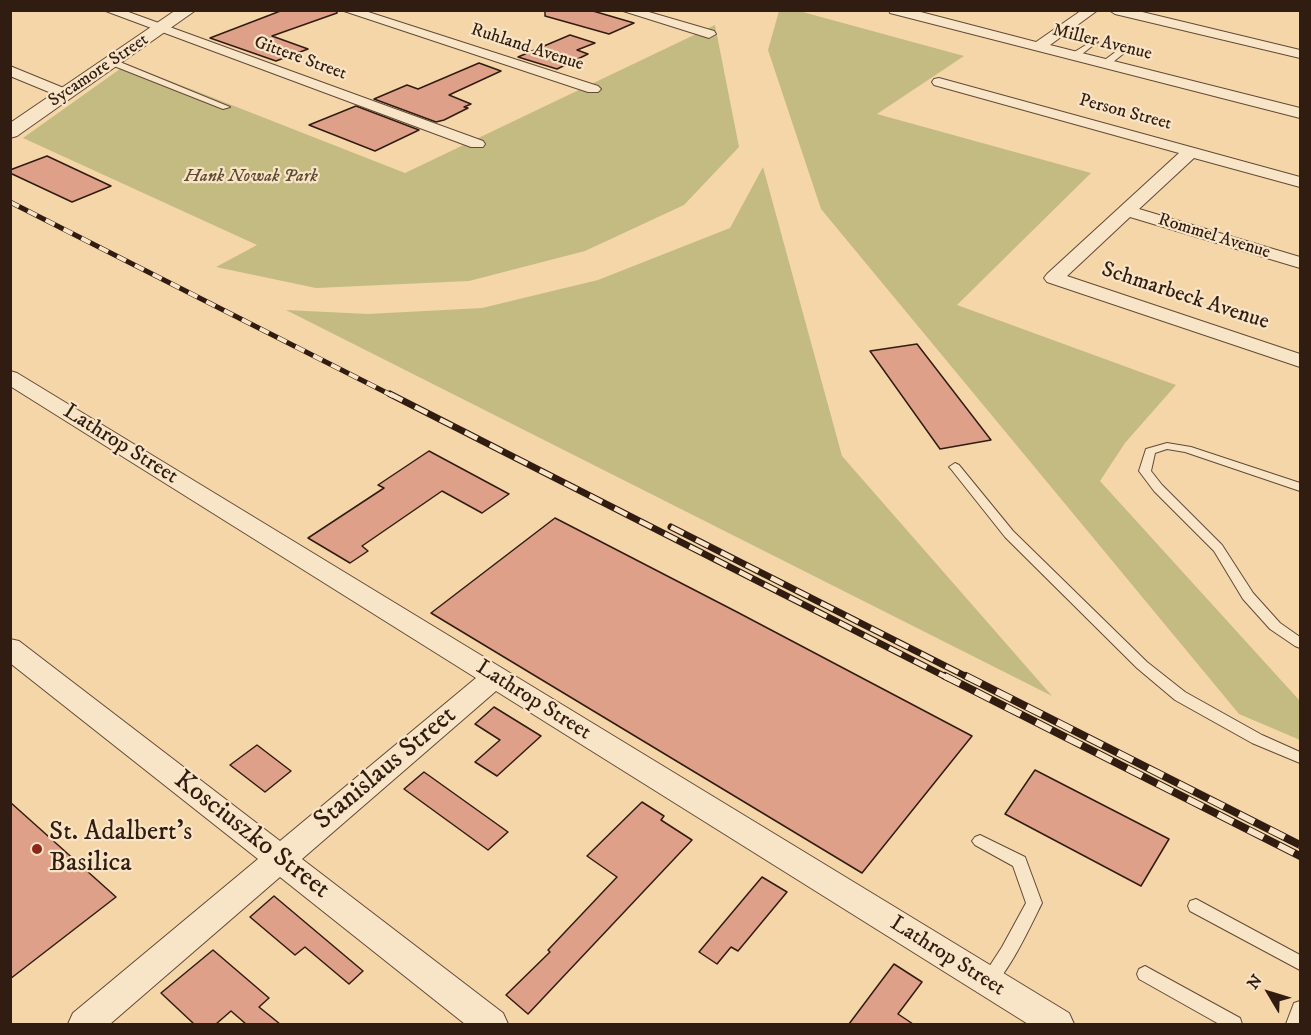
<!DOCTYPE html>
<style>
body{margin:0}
#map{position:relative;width:1311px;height:1035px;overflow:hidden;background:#f5d6a8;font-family:"IM FELL DW Pica",serif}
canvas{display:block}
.frame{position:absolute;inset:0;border:12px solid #311c11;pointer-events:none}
.north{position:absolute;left:1239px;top:963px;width:60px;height:60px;-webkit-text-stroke:4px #f8e4c6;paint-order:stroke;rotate:308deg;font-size:16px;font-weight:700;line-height:24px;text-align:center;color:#311c11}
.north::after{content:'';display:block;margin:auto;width:21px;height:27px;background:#311c11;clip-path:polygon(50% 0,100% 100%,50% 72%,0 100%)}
</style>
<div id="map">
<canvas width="1311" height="1035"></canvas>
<div class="frame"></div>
<div class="north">N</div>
</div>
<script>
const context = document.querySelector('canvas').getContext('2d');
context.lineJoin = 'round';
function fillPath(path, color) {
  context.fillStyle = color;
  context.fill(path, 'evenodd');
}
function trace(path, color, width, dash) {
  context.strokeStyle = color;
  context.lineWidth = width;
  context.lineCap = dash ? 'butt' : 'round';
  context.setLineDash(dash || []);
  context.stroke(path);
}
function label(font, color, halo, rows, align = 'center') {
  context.font = font + ' "IM FELL DW Pica",serif';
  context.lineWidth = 4.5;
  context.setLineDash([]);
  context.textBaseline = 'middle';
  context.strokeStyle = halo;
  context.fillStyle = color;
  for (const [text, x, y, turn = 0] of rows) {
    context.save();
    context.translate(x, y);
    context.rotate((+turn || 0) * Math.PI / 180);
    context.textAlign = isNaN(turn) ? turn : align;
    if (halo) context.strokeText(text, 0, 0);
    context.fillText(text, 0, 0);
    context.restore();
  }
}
const green = new Path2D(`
 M799,11l165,45 -87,58 214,59 -134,132 219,80 -51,58 -25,38 200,220v39l-61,-26 -418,-505 -53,-159 11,-39z
 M715,25l24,122 -55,58 -99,46 -116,30 -153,7 -100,-21 41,-22 -234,-107 104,-74 278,109z
 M763,167l79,289 210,240 -766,-386 82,4 114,-6 116,-28 132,-52z`);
const building = new Path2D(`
 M283,10h54v3l-65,23 36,13 -32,12 -66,-23z
 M545,10l48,1 41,12 -25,11 -64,-18z
 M570,35l25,8 -18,7 11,4 -31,15 -39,-12z
 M479,63l22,8 -52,24 22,9 -7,3 4,1 -24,12 -8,2 -62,-23 33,-14 11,4z
 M356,106l63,24 -44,21 -66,-26z
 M47,156l64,30 -39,16 -62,-29v-3z
 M917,344l74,96 -51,9 -70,-98z
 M429,451l80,43 -27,19 -40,-22 -80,55 6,5 -18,12 -42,-25 76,-50 -6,-3z
 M555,518l182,94 235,124 -110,137 -431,-260z
 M494,707l47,29 -44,40 -22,-14 25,-22 -25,-16z
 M257,745l34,26 -26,21 -35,-27z
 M1035,770l134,69 -28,47 -136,-72z
 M424,772l84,60 -20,18 -84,-61z
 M10,802l106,95 -106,82z
 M642,802l22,14 -3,4 31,20 -164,174 -22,-19 44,-43 -2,-2 69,-73 -30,-21z
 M762,877l25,15 -49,59 -7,-4 -14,17 -18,-12z
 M274,896l89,75 -14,13 -44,-37 -10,8 -45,-38z
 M213,950l56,48 -10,9 21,17h-34l-15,-13 -15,13h-22l-33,-31z
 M894,964l28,18 -24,32 15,10h-64z`);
const service = new Path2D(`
 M1094,40l4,2 -2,1 -19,15h-6v-4z
 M1126,44l7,2 -25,20h-6v-4z
 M109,60h6l115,47 -7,2 -114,-45z
 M1167,443l24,4 109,36v8l-115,-39 -18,-3 -12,4 -4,18 11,14 60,60 31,48 27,30 20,14v11l-5,-2 -25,-17 -27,-30 -29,-48 -60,-60 -15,-20 7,-22z
 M955,463l4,2 54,66 134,131 38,30 77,43 38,17v11l-48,-20 -77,-43 -38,-32 -132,-131 -54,-68 -2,-2z
 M980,835l45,22 17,46c-9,18 -37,79 -54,86l-6,-3 -2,-5 22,-34 24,-44 -13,-37 -38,-21 -3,-4 3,-4z
 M1196,899l104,56v15l-110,-59 -2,-5 2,-5z
 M1145,966l95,52 2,6h-23l-80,-45 -2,-5 2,-5z
 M1300,1001v23h-14l8,-21z`);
const minor = new Path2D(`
 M103,10h20l360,131 2,3 -2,3h-12z
 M341,10h21l236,76 3,3 -3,3h-10z
 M620,10h22l72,21 2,3 -7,4z
 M889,10h24l123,32 46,-32h16l-48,35 250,63v10l-410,-105z
 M1109,10h25l166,40v8l-185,-44z
 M10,66l61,25 3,3 -8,5 -5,-2 -51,-21z
 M939,78l361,99v10l-106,-29 -55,51 161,48v11l-170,-51 -63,59 233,78v13l-253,-85 -3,-4 3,-4 132,-121 -245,-68 -2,-3 2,-3z
 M10,371l7,2 1052,640 5,11h-46l-532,-333 -194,168 201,154 5,11h-43l-185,-147 -170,147h-42l5,-11 185,-154 -248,-196v-24l9,2 261,200 196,-163 -466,-292z`);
const tertiary = new Path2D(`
 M176,10h20l-179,126 -7,2v-15z`);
const railFar2 = new Path2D(`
 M10,202l383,194`);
const railFar1 = new Path2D(`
 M390,394l558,284
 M671,527l298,151`);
const rail = new Path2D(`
 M945,676l355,180
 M966,676l334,169`);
const markers = [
 [37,849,6,"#8f2418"]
];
const farStreetnames = [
 ["Miller Avenue",1102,43,14],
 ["Ruhland Avenue",527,48,18],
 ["Gittere Street",300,59,20],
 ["Sycamore Street",99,71,-34],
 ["Person Street",1125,113,15],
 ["Rommel Avenue",1214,237,17]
];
const farParknames = [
 ["Hank Nowak Park",251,177]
];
const streetNames = [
 ["Schmarbeck Avenue",1185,297,18],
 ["Lathrop Street",120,445,32],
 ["Lathrop Street",533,701,32],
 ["Lathrop Street",947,957,32]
];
const nearStreetnames = [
 ["Stanislaus Street",386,769,-40],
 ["Kosciuszko Street",251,836,38]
];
const nearPoinames = [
 ["St. Adalbert's",49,833],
 ["Basilica",49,864]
];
fillPath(green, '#c4bb82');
fillPath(building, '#dfa08a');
trace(building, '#311c11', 1.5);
trace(service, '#624a37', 2);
trace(minor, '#624a37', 2);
trace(tertiary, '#624a37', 2);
fillPath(service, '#f8e4c6');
fillPath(minor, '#f8e4c6');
fillPath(tertiary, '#f8e4c6');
trace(railFar2, '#311c11', 5);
trace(railFar1, '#311c11', 7);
trace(rail, '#311c11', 8);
trace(railFar2, '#f8e4c6', 4, [10]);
trace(railFar1, '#f8e4c6', 4.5, [14]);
trace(rail, '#f8e4c6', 6, [17]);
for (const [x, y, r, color] of markers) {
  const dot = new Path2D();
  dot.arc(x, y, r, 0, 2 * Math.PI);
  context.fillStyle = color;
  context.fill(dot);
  trace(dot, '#f8e4c6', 2);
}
label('18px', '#311c11', '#f8e4c6', farStreetnames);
label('italic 18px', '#5d4c33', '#f8e4c6', farParknames);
label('22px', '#311c11', '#f8e4c6', streetNames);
label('27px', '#311c11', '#f8e4c6', nearStreetnames);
label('27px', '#311c11', '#f8e4c6', nearPoinames, 'left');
</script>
